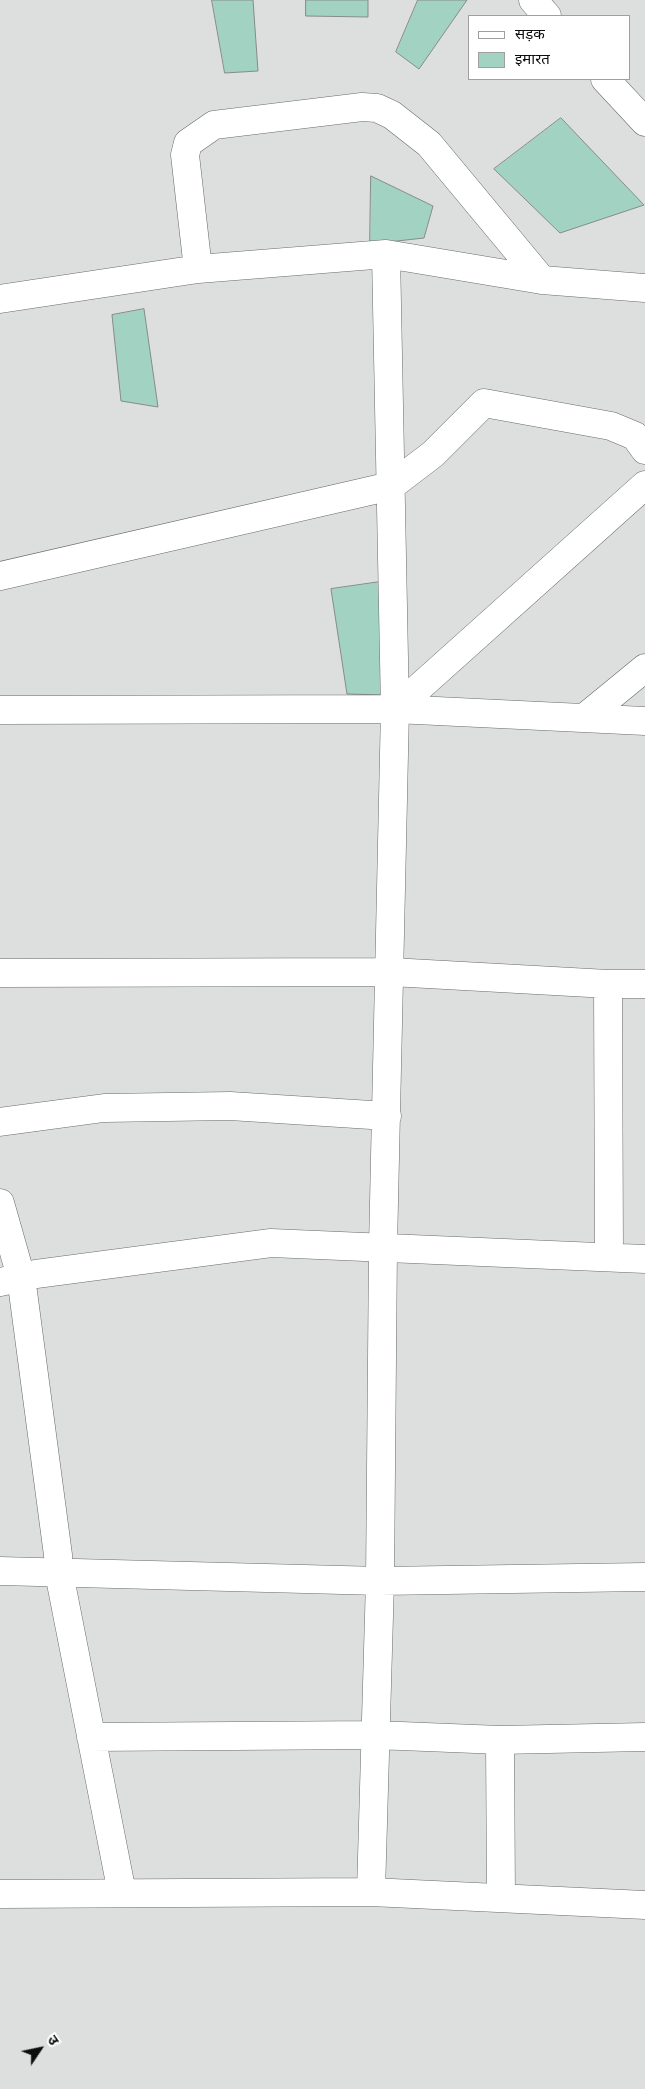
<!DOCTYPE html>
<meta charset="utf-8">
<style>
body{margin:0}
#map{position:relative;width:645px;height:2089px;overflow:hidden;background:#dcdfde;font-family:"Sofia Sans Condensed","Noto Sans Devanagari",sans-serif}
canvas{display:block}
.legend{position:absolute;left:468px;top:15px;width:162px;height:65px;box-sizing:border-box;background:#fff;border:1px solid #9e9f9e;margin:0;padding:6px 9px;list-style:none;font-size:15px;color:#0c0e0d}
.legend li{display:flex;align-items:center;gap:10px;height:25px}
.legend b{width:25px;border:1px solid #9e9f9e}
.north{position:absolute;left:15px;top:2024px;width:50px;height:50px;-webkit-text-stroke:4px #fff;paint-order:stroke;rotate:56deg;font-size:14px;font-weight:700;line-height:20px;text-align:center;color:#0c0e0d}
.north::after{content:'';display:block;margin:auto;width:18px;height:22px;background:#0c0e0d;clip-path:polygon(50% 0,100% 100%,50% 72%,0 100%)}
</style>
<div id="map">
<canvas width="645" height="2089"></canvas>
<ul class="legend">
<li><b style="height:6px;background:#fff"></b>सड़क</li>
<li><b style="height:14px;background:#a1d2c2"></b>इमारत</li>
</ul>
<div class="north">उ</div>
</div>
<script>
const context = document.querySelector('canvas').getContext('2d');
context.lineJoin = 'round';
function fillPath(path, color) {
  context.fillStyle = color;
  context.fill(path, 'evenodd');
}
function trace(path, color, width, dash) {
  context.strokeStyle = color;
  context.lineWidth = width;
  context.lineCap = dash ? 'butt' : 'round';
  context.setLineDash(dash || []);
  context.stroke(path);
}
const building = new Path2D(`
 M212,0h41l5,71 -33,2z
 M306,0h62v17l-62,-1z
 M418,0h49l-48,69 -23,-17z
 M561,118l83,87 -84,28 -66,-64z
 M371,176l62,30 -9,32 -54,6z
 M144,309l14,98 -37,-6 -9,-86z
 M380,582l3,113 -36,-1 -16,-105z`);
const street = new Path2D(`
 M533,0l14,16
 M605,79l40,43
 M198,269l-13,-114 3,-12 26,-18 148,-18 15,1 15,7 37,29 113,136
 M0,299l198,-30 188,-15 156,26 103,8
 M0,576l391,-90 42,-32 51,-51 127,23 24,10 10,14
 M395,709l250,-224
 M0,710l395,-1 250,12
 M584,718l61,-50
 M0,973l391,-1 217,12h37
 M608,984l1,273
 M0,1122l104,-14 126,-2 157,10
 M0,1203l21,74 37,278 1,18 63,320
 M0,1282l36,-8 235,-31 374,16
 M0,1571l380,10 265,-4
 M91,1737l285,-2 124,5 145,-3
 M500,1740l1,158
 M371,1892l9,-311 3,-334 12,-538 -9,-455
 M0,1894l371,-2 274,13`);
fillPath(building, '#a1d2c2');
trace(building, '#878b8a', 1);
trace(street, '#686b6a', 29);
trace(street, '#fff', 28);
</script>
